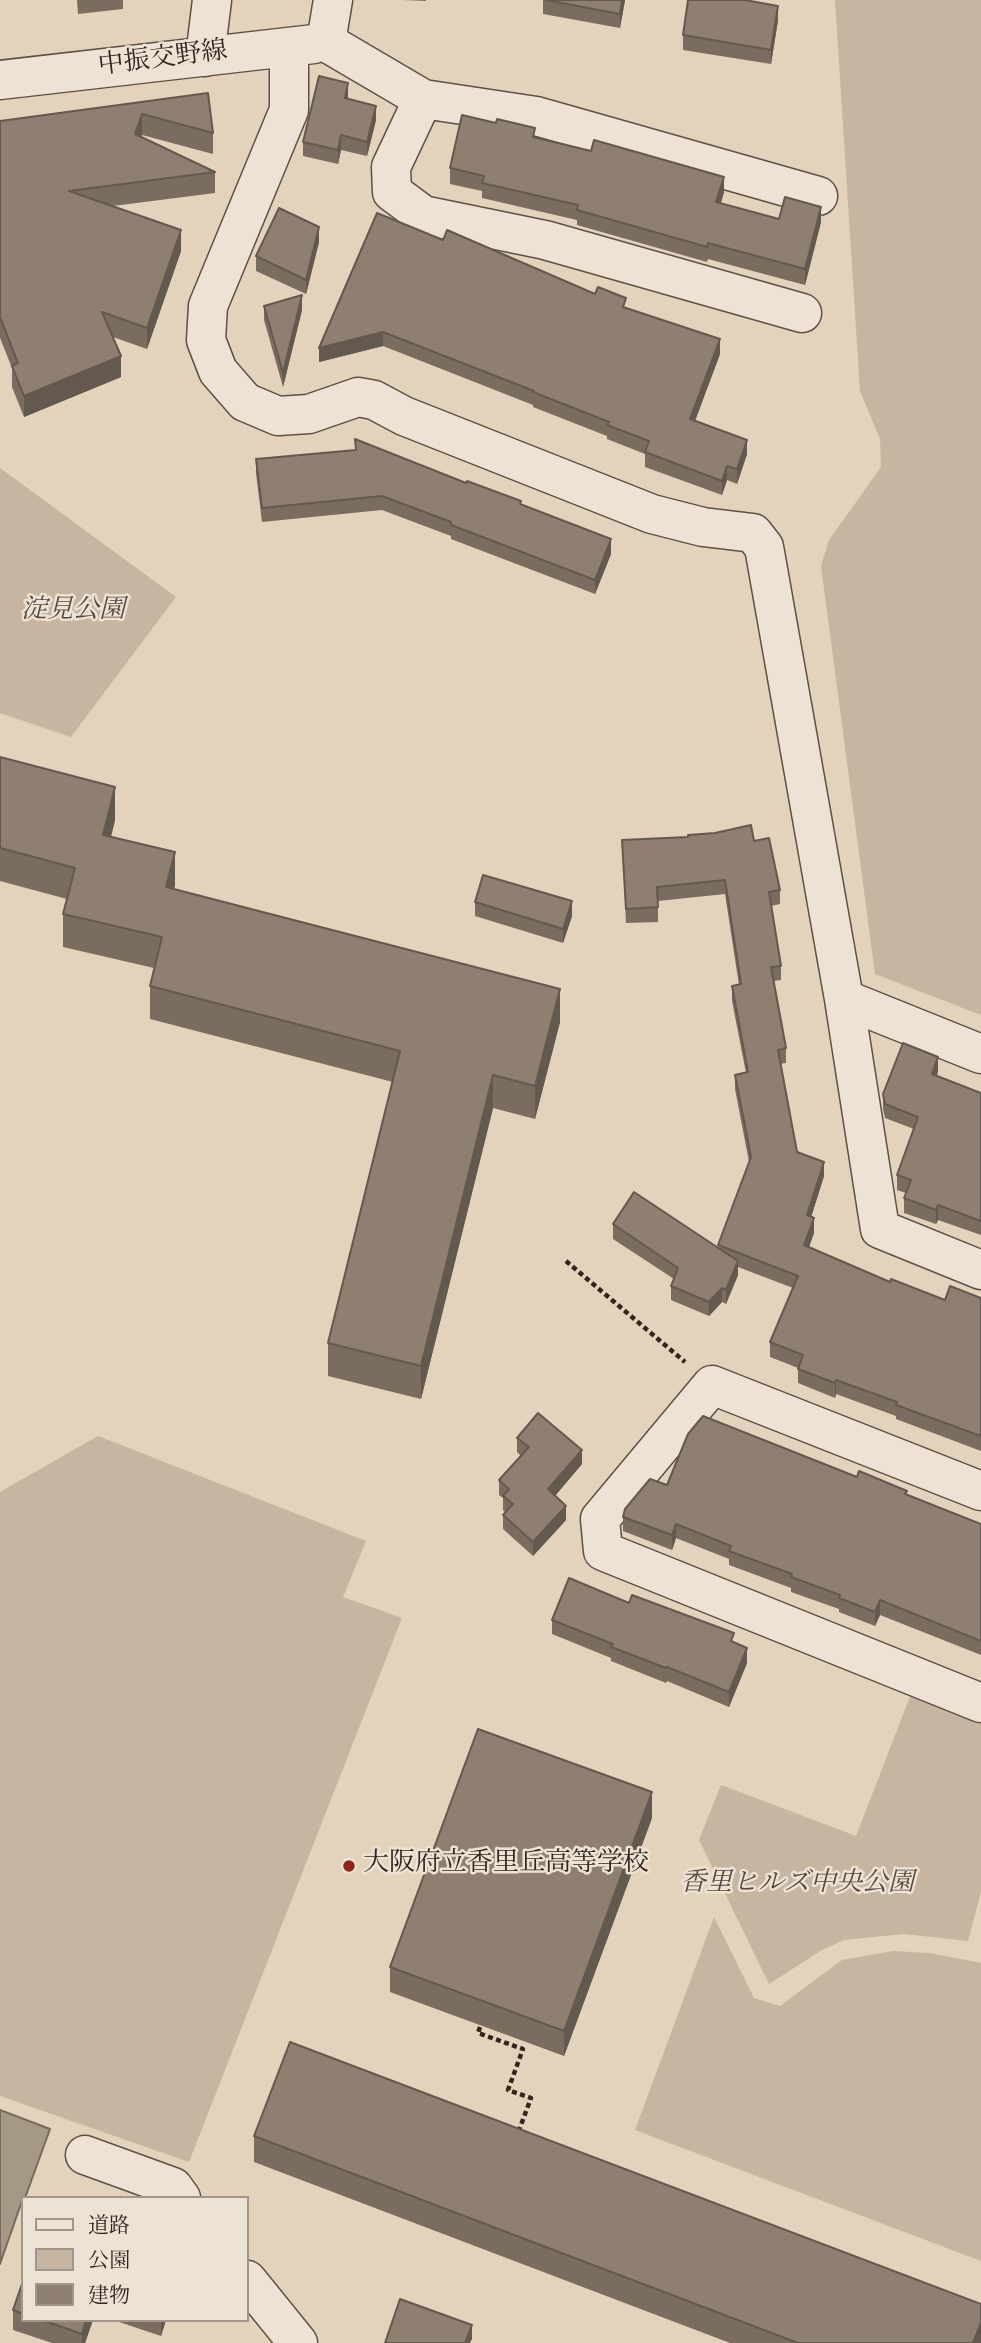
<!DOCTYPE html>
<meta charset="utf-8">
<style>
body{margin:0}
#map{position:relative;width:981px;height:2343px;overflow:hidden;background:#e3d3bc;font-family:"Sorts Mill Goudy","Noto Serif JP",serif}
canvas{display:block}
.legend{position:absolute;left:21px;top:2196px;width:228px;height:126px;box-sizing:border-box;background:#ede2d3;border:2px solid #a2968a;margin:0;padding:9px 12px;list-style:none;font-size:21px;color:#31251d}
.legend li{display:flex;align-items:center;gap:14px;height:35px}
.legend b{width:35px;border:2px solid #a2968a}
</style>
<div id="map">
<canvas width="981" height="2343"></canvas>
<ul class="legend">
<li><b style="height:9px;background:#ede2d3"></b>道路</li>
<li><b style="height:19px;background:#c5b5a1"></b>公園</li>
<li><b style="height:19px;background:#8e7f70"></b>建物</li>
</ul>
</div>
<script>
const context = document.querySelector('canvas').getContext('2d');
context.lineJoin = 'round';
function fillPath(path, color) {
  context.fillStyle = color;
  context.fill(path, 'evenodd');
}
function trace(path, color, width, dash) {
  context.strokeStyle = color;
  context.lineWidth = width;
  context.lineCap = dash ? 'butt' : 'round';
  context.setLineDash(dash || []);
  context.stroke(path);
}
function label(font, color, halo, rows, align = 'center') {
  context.font = font + ' "Sorts Mill Goudy","Noto Serif JP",serif';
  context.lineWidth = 5;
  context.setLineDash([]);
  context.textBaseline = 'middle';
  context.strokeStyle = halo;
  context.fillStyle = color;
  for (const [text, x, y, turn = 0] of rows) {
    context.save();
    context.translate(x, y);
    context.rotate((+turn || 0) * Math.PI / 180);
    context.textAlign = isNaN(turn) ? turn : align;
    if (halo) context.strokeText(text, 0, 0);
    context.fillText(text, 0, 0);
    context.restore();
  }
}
const green = new Path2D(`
 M835,0h146v1015l-106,-41 -54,-408 8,-26 52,-73 -1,-28 -20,-48z
 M0,468l176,129 -105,140 -71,-24z
 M98,1436l268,105 -23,56 59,21 -213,544 -189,-66v-604z
 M911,1694l70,26v172l-13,49 -64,-7 -60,6 -22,10 -53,34 -70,-144 22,-55 135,51z
 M714,1917l40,81 26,8 62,-46 51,-9 36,2 52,10v298l-346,-131z`);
const water = new Path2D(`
 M0,2110l50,19 -25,69h-2l-23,66z`);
const path = new Path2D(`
 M566,1261l119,101
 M480,2027l-2,6 45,16 -15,41 23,8 -13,35`);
const minor = new Path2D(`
 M326,42l97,57 113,17 282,80
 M326,42l7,-42
 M289,47v63l-81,196 -2,34 12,31 27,31 33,14 31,-2 49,-17 16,3 30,16 248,98 51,13 50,6 11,14 80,452 36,230 101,41
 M205,57l7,-57
 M0,80l314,-36
 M423,99l-32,68 1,25 31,23 122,25 257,73
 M844,999l137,55
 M981,1491l-269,-106 -112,134 3,32 378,152
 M85,2155l88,32 8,11
 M247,2280l51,63`);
const wall = new Path2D(`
 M77,0h46v9l-45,5z
 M403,0h23v1z
 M543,0h82l-5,28 -77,-14z
 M778,20l-7,44 -88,-14v-15z
 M208,93l5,40v21l-71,-19 -1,2 74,35v21l-102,13 68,45 -34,98 -34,-12 8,40 -97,40 -12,-30v-19l-12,-30v-217z
 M348,99l28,21 -9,36 -26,-6 -3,14 -35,-8v-14z
 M535,138l189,54 -3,11 58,16 42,3 -16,63 -97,-26 -1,3 -130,-37v-5l-95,-22v-7l-32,-7v-16z
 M443,240l152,54 125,60 -25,67 52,33 -10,30 -10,-4 -5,15 -77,-28v-13l-38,-15v-3l-74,-29v-2l-150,-59 -64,16z
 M319,242l-13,52 -50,-23v-15z
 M264,306l38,4 -19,77 -19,-67z
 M355,439l166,66 90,49 -16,40 -144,-55v-3l-69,-26 -120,12 -6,-49v-14l99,-9z
 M0,757l115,63 -4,17 64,48 -1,4 386,133 -25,97 -42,-11 -72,291 -93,-23v-33l65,-261 -243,-63v-33l4,-18 -91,-21v-33l4,-15 -67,-18z
 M622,840l132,1 26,49v14l-9,2 10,60v14l-8,1 13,67v15l-6,1 17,88 27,24 -13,41 3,16 -5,14 81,35 55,18 36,-2v153l-85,-32v-3l-60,-22 -1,4 -37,-15v-15l-28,-11v-15l23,-54 -55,-21v8l-12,29 -4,-2 -13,14 -38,-16v-14l3,-7 -61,-40v-15l105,24 31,-86 -14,-73v-14l11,-2 -14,-72v-15l7,-1 -14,-91 -67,7v21l-32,1z
 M475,902l97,14 -9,27 -88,-27z
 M938,1071l-1,5 44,17v142l-43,-15 -2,4 -32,-11v-15l2,-5 -9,-3v-15l17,-46 -29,-11 -2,-9v-15z
 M517,1438l65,26 -27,32 11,24 -33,36 -30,-27v-14l2,-3 -2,-2v-12l-4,-3v-15l22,-24 -4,-4z
 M857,1477l50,17 74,30v131l-101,-40 -5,11 -36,-14v-3l-48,-17v-4l-62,-23v-6l-53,-21 -4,12 -49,-19v-14l44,-32z
 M629,1603l105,40 13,20 -18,44 -62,-26 -1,2 -55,-22v-3l-59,-24v-14z
 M652,1818l-88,238 -174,-64v-25z
 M254,2136l727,207h-251l-476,-181z
 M23,2281v39h70l-8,23h-33l-39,-13v-20z
 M113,2320h53l-5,16z`);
const shadedWall = new Path2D(`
 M622,0h3l-5,28v-14z
 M778,6v14l-7,44v-14z
 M348,83v15l-3,14v-14z
 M376,106v14l-9,36v-14z
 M142,114v21l-7,20v-21z
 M341,135v15l-3,14v-14z
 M724,177v15l-8,26v-16z
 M821,207v15l-16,63v-16z
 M319,227v15l-13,52v-14z
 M181,230v21l-34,98v-21z
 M302,295v15l-19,77v-14z
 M383,332v14l-64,16v-14z
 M720,339v15l-30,80v-15z
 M121,356v21l-97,40v-21z
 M747,440v14l-10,30v-15z
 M727,466v14l-5,15v-14z
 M611,539v15l-16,40v-14z
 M115,787v33l-12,48v-33z
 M175,852v33l-9,35v-33z
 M572,901v15l-9,27v-14z
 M560,989v33l-25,97v-33z
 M938,1057v14l-6,17v-14z
 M493,1075v33l-72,291v-33z
 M824,1162v14l-17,54v-15z
 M938,1205v15l-2,4v-14z
 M814,1218v15l-10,27v-15z
 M738,1261v14l-12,29v-14z
 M722,1288v14l-13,14v-14z
 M836,1380v14l-1,4v-15z
 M582,1450v14l-34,40v-15z
 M566,1506v14l-33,36v-14z
 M676,1524v14l-4,12v-15z
 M880,1600v15l-5,11v-14z
 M747,1648v15l-18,44v-15z
 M652,1792v26l-88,238v-25z
 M86,2320h7l-8,23h-3v-9z
 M161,2320h5l-5,16z
 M981,2322v21h-8z
 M472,2325v14l-2,4h-5z`);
const building = new Path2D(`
 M546,0h76l-2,14z
 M688,0h57l33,6 -7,44 -88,-15z
 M319,76l29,7 -3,15 31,8 -9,36 -26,-7 -3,15 -35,-8z
 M208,93l5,40 -71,-19 -7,20 80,38 -146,19 112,39 -34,98 -45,-16 19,44 -97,40 -12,-30 6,-3 -18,-46v-196z
 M462,115l34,8 1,-4 38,9 -2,9 58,14 3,-11 130,37 -8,25 63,17 6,-22 36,10 -16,62 -97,-26 -1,4 -130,-37 1,-5 -96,-22 2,-7 -34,-8z
 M279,208l40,19 -13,53 -50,-24z
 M377,213l66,27 4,-10 148,64 3,-7 28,11 -3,9 97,32 -30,80 57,21 -10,29 -10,-3 -5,15 -77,-29 4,-11 -42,-16 2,-3 -76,-30 1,-1 -151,-59 -64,16z
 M302,295l-19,78 -19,-67z
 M355,439l111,44 1,-2 54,20 -1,3 91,35 -16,41 -144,-55v-3l-69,-26 -120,12 -6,-49 100,-9z
 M0,757l115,30 -12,48 72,17 -9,35 394,102 -25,97 -42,-11 -72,291 -93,-23 72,-292 -250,-65 12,-49 -99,-23 12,-46 -75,-20z
 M751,825l3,16 15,-3 11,52 -11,2 12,74 -10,1 15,81 -8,2 19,102 27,10 -17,53 7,3 -10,27 86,37 1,-3 54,21 5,-14 31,12v138l-85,-31 1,-3 -61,-22 -1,3 -37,-14 5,-14 -33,-13 28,-66 -80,-31 33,-88 -16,-82 13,-3 -16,-86 9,-2 -16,-104 -68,7 1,20 -32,2 -4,-69 66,-3v-2l27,-2z
 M483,875l89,26 -9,28 -88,-27z
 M903,1043l35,14 -6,17 49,19v128l-43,-16 -2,5 -32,-12 7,-18 -14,-5 21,-58 -33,-13 -2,-10z
 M634,1192l104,69 -12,29 -4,-2 -13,14 -38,-16 7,-18 -65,-44z
 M538,1413l44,37 -34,39 18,17 -33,36 -30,-27 10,-11 -10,-8 6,-7 -10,-9 30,-33 -12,-9z
 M703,1416l154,61 2,-6 48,20 -2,3 76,30v117l-101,-41 -5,12 -36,-14 1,-3 -49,-18 1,-3 -63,-23 2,-5 -55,-22 -4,11 -49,-18 2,-8 25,-30 17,6 21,-51z
 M569,1578l60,25 3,-8 102,38 -3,8 16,7 -18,44 -62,-25 -1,1 -55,-21 2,-3 -61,-24z
 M478,1729l174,63 -88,239 -174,-64z
 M290,2042l691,262v18l-8,21h-175l-544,-207z
 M23,2281v33l-10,-4z
 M400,2299l72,26 -7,18h-80z
 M42,2320h44l-4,14z`);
const markers = [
 [349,1866,7,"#8f2418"]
];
const streetNames = [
 ["中振交野線",163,61,-7]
];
const parkNames = [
 ["淀見公園",73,613],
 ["香里ヒルズ中央公園",797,1886]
];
const poiNames = [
 ["大阪府立香里丘高等学校",363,1866]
];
fillPath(green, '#c5b5a1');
fillPath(water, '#a69886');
trace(water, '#776a5c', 2);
trace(minor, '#5e5045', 41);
trace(path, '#31251d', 4.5, [5, 3.5]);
trace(minor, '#ede2d3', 38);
fillPath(wall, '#7a6d60');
fillPath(shadedWall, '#63594e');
fillPath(building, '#8e7f70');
trace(building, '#63594e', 2);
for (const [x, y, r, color] of markers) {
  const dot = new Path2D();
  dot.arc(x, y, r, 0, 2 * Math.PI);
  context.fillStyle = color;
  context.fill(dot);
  trace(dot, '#ede2d3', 2.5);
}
label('26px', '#31251d', '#ede2d3', streetNames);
label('italic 26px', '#56493e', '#ede2d3', parkNames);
label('26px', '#31251d', '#ede2d3', poiNames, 'left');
</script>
